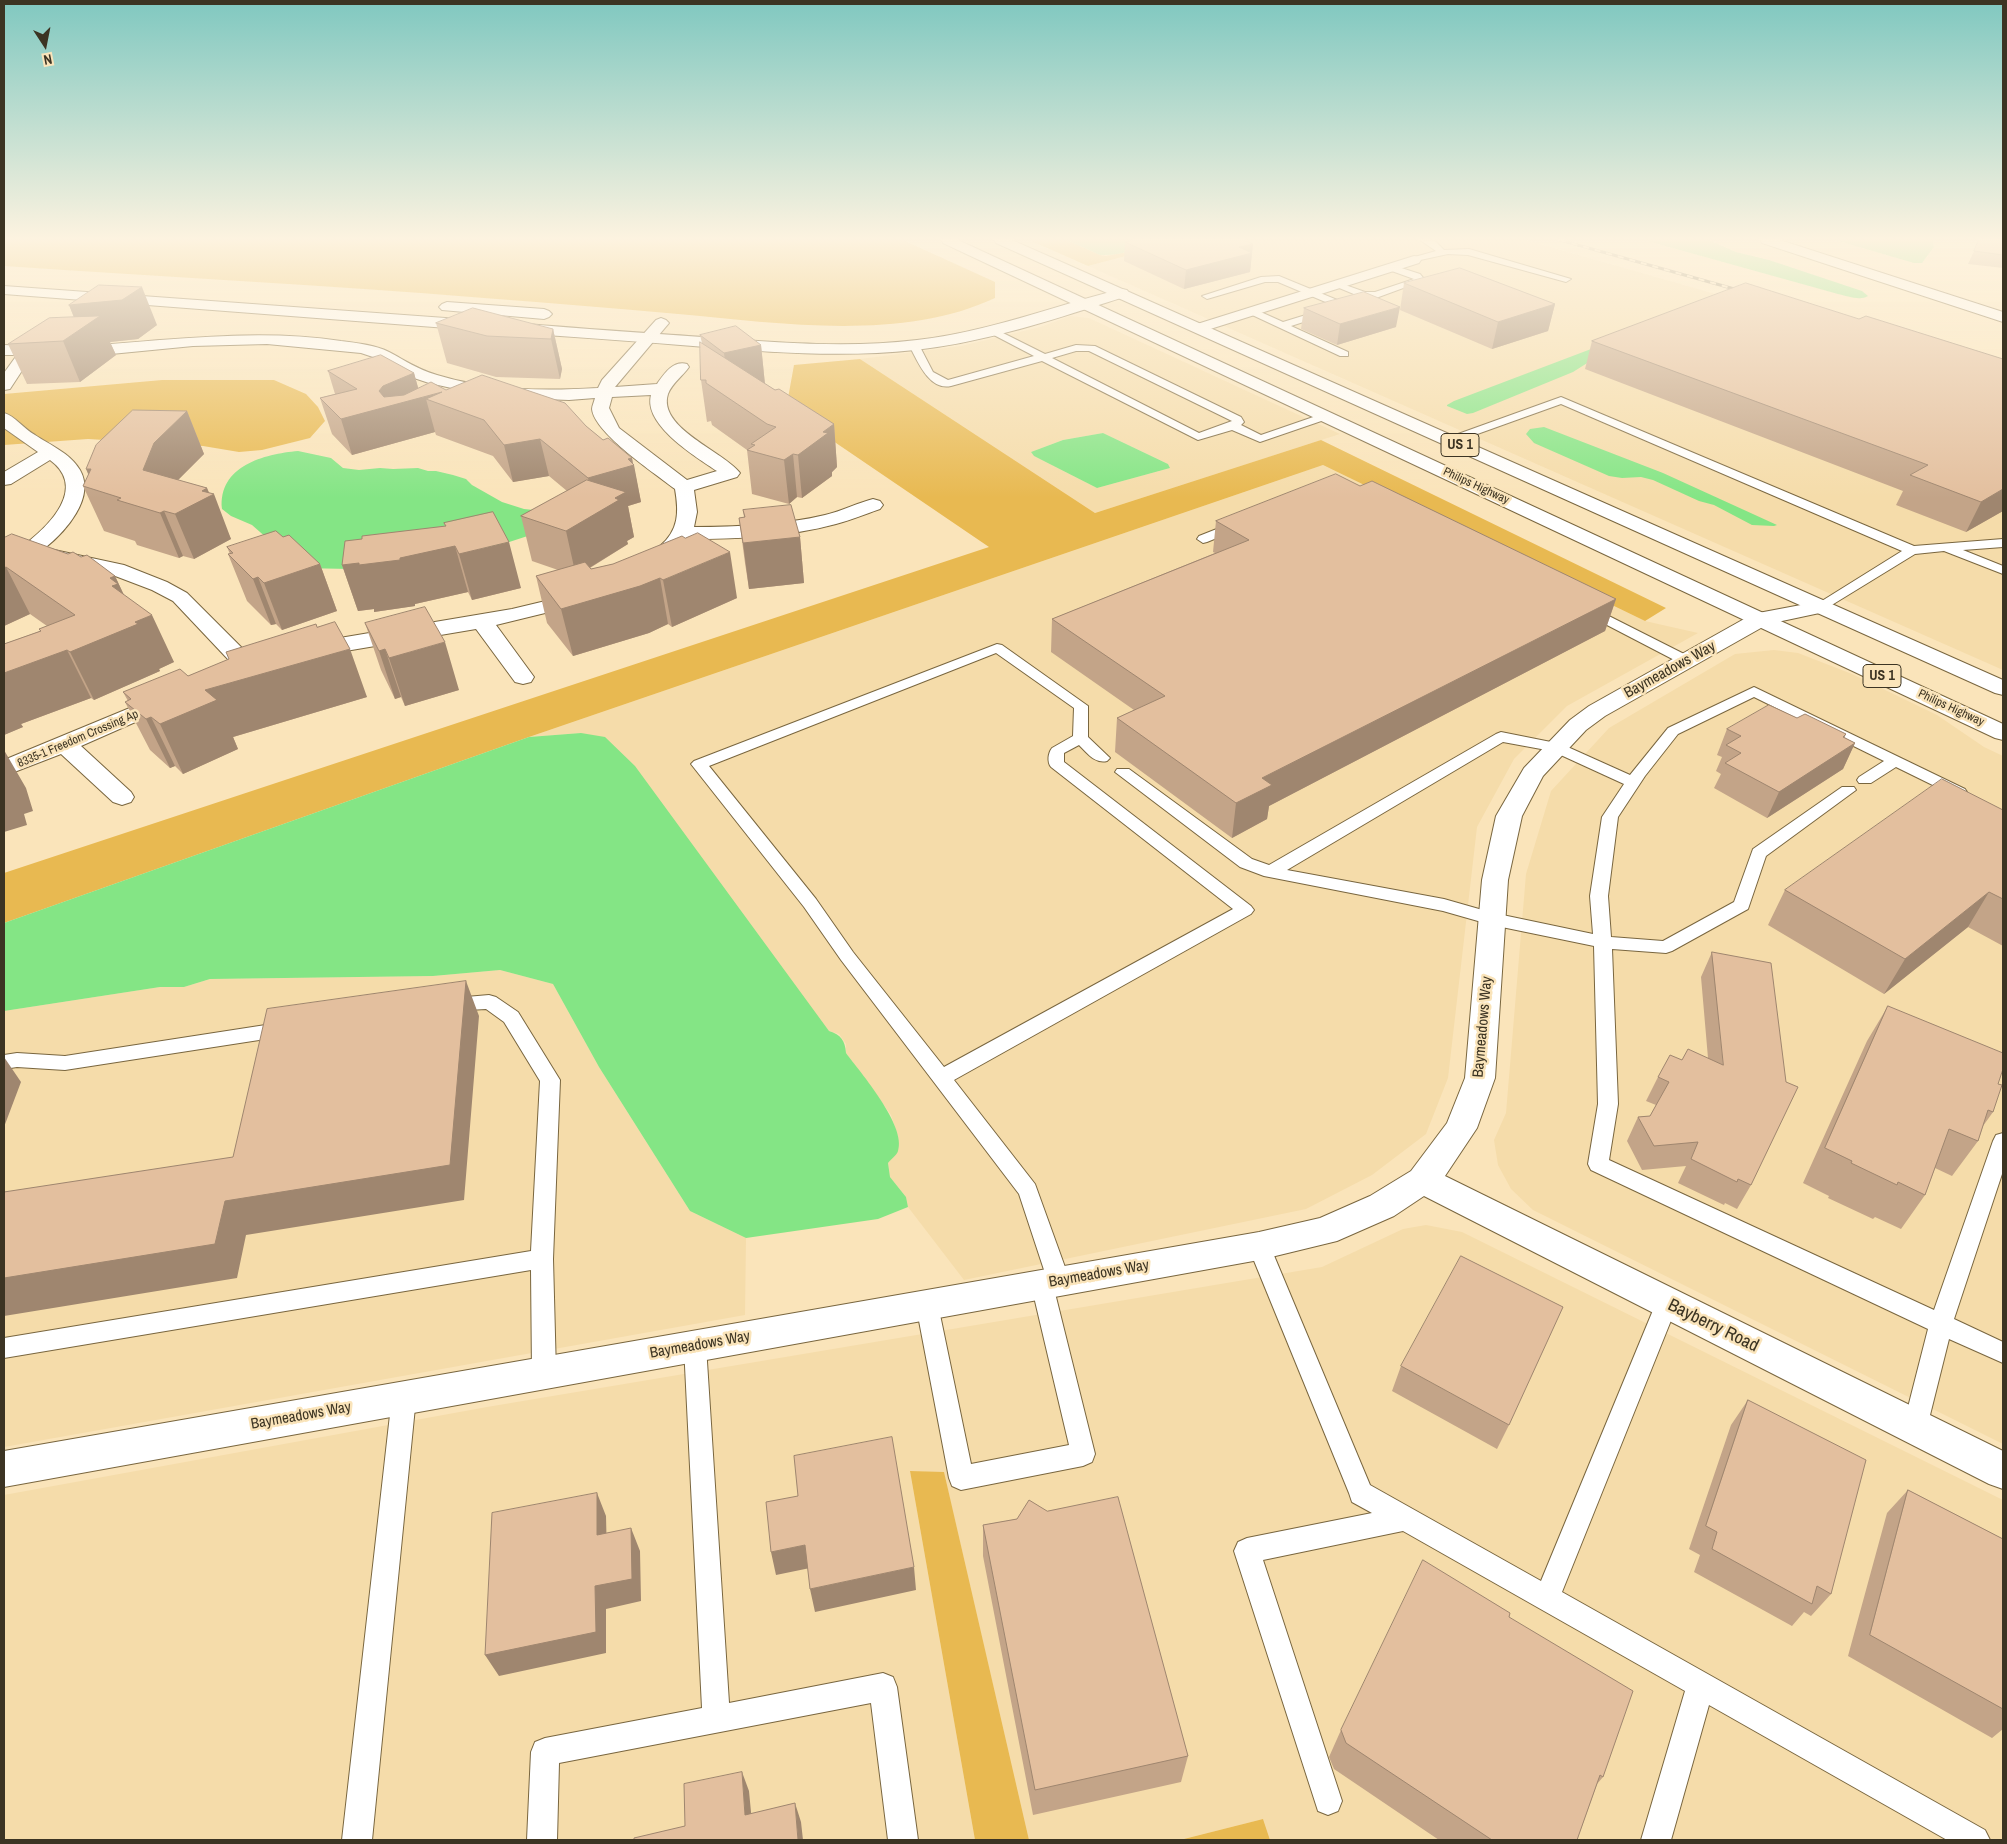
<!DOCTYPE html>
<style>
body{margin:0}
#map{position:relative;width:2007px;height:1844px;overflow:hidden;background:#fae4ba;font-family:"Archivo Narrow",sans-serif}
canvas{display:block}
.frame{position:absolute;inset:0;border:5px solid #3c3423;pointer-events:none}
.north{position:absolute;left:20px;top:20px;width:50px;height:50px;-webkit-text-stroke:4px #fae4ba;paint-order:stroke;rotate:169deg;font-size:14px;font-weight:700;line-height:20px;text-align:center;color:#3c3423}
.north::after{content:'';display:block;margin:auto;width:18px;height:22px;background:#3c3423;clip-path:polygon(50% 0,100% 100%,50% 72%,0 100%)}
</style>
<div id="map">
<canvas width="2007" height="1844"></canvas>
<div class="frame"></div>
<div class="north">N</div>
</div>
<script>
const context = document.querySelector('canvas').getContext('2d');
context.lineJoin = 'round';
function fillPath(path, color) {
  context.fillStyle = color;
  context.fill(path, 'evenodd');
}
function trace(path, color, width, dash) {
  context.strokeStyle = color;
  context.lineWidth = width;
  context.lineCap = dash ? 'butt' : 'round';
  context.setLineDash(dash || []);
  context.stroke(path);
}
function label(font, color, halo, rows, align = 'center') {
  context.font = font + ' "Archivo Narrow",sans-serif';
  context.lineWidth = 5;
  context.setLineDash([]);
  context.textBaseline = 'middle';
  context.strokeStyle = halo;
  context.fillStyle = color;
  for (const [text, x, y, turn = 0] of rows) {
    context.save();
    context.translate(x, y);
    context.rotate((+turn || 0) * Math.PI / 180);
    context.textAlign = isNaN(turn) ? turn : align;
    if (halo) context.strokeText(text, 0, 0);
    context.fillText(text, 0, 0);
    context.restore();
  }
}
const built = new Path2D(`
 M1187,240h339l477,136v294l-915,-404z
 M1070,316l19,2 251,116 -245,79 -235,-154 101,-13 79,-19zM1103,433l65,31 2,4 -73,20 -63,-32 -3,-4 32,-12z
 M1323,465l322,156 53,12 -131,73 -53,53 -37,68 -29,251 -22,56 -54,41 -66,34 -342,71 -56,-73 -2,-10 -16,-20 -2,-14 10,-13v-14l-7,-21 -45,-62v-9l-7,-10 -10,-3 -248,-298 -52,4z
 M1774,650l24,3 54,21 85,41 47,32 19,9v688l-470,-234 -22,-21 -13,-24 -4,-25 12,-27 20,-239 25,-83 58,-63 126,-74z
 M500,970l53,14 46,83 91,144 56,27 -1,77 -741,132v-436l156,-24h24l26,-8 223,-3z
 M1426,1225l36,7 541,268v340h-733l-7,-21 -83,21h-151l-85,-367 -34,-2 65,369h-971v-345l483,-88 835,-140 81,-38z`);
const green = new Path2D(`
 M4,240h899l92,42v16c-94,44 -217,25 -317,16 -64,-6 -129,-11 -194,-16 -160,-13 -320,-21 -480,-32z
 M1029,240h38l33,15 6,1 81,-16 -99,26z
 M860,359l235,154 226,-73 345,168 -21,13 -322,-156 -794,272 -525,186v-50l985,-326 -203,-138 8,-44z
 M162,380h112l32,14 12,13 7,14 -15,17 -48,12 -23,2 -36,-6 -115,-7 -84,6v-51z
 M910,1471l34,1 85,368h-54z
 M1263,1819l7,21h-90z`);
const water = new Path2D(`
 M1067,240h103c-22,6 -47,16 -70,15z
 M1644,240h65l27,12 33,8 93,31 6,5c-8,5 -21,0 -30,-2z
 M1835,240h102l-4,2 1,5 -12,16h-8z
 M1707,305l-115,55 -19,12 -100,41 -6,1 -20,-8v-1l7,-4z
 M1544,427l119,46 114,52 -3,1 -22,-1 -38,-20 -15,-4 -46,-21 -12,-3 -19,1 -13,-2 -75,-33 -8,-9 4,-5z
 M1103,433l65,31 2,4 -73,20 -63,-32 -3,-4 32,-12z
 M298,451l33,7 12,10 16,2 21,-2 13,1 25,-1 10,3h8l17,4 13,4 6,6 30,17 22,7 19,2v20l-43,14 -150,24 -49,-1 -49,-43 -21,-9 -9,-7c-4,-43 42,-55 76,-58z
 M581,733l24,4 30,29 194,265c12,4 16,9 17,22 14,19 61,73 52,98 -1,4 -7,8 -10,12l2,14 16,20 2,10 -30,12 -132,19 -56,-27 -91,-144 -46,-83 -53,-14 -67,6 -223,3 -26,8h-24l-156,24v-88l525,-186z`);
const lane = new Path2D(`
 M1420,240l15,1 9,9 25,-1 102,30 -5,3 -98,-27 -20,-1 -37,8v-4l25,-7z
 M1392,265l28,9 5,6 -49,18 -15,-1 -29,-12 5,-3 28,10h10l39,-13 -25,-9v-4z
 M1279,276l68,28v4l-56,18 57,26v4h-8l-92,-43v-4h6l29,13 52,-16 -57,-24h-13l-58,17 -5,-3 59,-19z
 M993,328l52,26 31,-9 19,1 146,71 3,5 -3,3 20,10 61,-21 4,-1 5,3 -1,2 -70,24 -28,-12 -34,10 -156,-79 -91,25c-22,5 -34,-26 -42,-41l1,-2h8l15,29 15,8 86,-24 -44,-23v-4zM1076,351h13l143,70 -33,12 -147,-75z
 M1561,397l353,149 89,-7v8l-40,3 40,16v8l-59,-23 -29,3 -93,57 -7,-4 2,-3 85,-53 -341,-147 -106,38 -4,1 -6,-3 2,-2z
 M1237,521l6,4 -2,3 -34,14 -4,1 -6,-4 2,-3z
 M1587,605l105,53 2,3 -2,3h-10l-100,-52 -2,-3 2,-3z
 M997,644l5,1 86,61v31l22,21 -3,3c-12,3 -20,-8 -28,-16l-15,8v9l187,144 3,4 -3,4 -297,166 81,104 35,97 -3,7 -8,3 -5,-2 41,165 -3,8 -9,4 -122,24 -9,-4 -3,-8 -33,-173 3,-7 8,-3 8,3 3,7 33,159 98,-19 -38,-161 3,-7 8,-3 4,2 -27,-82 -178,-234 -37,-53 -113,-143 3,-3zM996,653l78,55 -1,28 -21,12c-4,5 -5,14 -1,19l182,142 -289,158 -91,-115 -37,-53 -107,-133z
 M1754,687l211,102 2,3 -2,3h-12l-57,-28 -25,16h-12l-2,-3 2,-3 25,-16 -130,-64 -76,37 -33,42 -27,41 -10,79 3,41 52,4 71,-39 19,-53 89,-62h12l2,3 -90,66 -18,53 -76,42 -6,2 -54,-4 6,155 -9,56 325,150 59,-169 3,-6 7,-2v38l-49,148 49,23v21l-54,-24 -22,88 -4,8 -8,3 -8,-3 -4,-8 25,-98 -337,-159 -3,-6 10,-60 -4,-158 -102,-21 -49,-14 -179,-35 -24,-9 -125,-95 2,-3h12l123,90 17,6 227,-131 5,-2 60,12 69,31 38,-47zM1503,742l49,9 72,33 -22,33 -12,79 3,38 -100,-21 -49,-14 -157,-29z
 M489,995l7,2 22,15 42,68 -7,179 3,114 -4,8 -8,3 -8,-3 -4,-8 -1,-103 -527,88v-20l527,-87 9,-170 -36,-59 -18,-13 -36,2 -7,-2 -2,-5 2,-5z
 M285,1022l7,2 2,5 -2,5 -7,2 -220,34 -48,-3 -13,2v-14l13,-2 48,3z
 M1259,1237l8,3 3,6 100,239 171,96 115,-278 3,-7 8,-3 8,3 3,7 -116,289 423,238 5,10h-43l-238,-135 -38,135h-30l44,-149 -282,-160 -140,29 79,241 -4,10 -10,4 -10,-4 -84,-260 4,-9 9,-4 125,-25 -20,-11 -3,-9 -101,-247 3,-6z
 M695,1336l8,3 3,7 23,357 154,-30 10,4 4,10 21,153h-30l-17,-137 -312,60 -2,77h-30l4,-88 4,-10 10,-4 157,-30 -18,-362 3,-7z
 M404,1386l8,3 4,8 -44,443h-30l50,-443 4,-8z`);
const street = new Path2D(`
 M1414,256l5,1 2,3 -2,3 -215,68h-10l-3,-3 3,-3z
 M661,318l5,2 3,3 -54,64 42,-3c7,-10 16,-24 30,-20l2,3c-6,9 -17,16 -21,27 -11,34 57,58 72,79l-3,4 -43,13 3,22 -3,15c44,0 89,-2 131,-12 17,-4 32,-12 48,-16l7,2 3,4 -3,4c-15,5 -29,11 -44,15 -48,13 -98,15 -147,15 -10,13 -26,32 -43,27l-3,-4c4,-7 11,-10 17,-16 19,-16 19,-34 15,-57 -19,-15 -81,-56 -83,-80 0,-3 2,-7 3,-11l-26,2 -77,-3 -63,-14 -27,-9 -26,-16 -15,-5 -94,-9 -74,2 -92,9 -66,1 -8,7 -17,26 -6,1v-17l13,-18h-13v-10l24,1c6,-5 10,-8 19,-6l2,3 -3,4h15c93,-4 187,-20 280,-6 16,2 34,4 48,11 17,9 28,17 48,23 51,16 108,16 161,13l4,-8 54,-60zM651,395c-8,30 45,62 66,76l-30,9 -68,-52 -10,-20 3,-11z
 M4,413c11,3 20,16 31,22 15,10 35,18 45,35 16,28 -15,62 -35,78l79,17 43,17 20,11 69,69 3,5 -3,5 -8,2 -8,-2 -67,-71 -21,-11 -42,-16 -37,-9 -42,-7 -13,6 -7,-2 -3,-4 2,-2 -6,-1v-12l20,2c25,-19 64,-57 26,-85l-39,24 -7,1v-13l34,-20 -34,-24z
 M579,593l7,2 3,4 -3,4 -90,22 38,52 -3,5 -8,2 -8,-2 -39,-53 -166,28 -8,-2 -3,-5 3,-5 8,-2 202,-34z
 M166,693l8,2 3,5 -3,5 -93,41 50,46 3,5 -3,5 -9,3 -9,-3 -52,-48 -57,22v-16z`);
const secondary = new Path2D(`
 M1760,240h20l223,72v10l-241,-79z
 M4,286l469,34 5,2 3,3 -3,3 -5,2 -469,-36z
 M1122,289l5,1 2,3 -2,3c-69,22 -139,46 -212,54 -74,8 -148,2 -222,-4 -59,-5 -118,-9 -177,-13l-5,-2 -3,-3 3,-3 5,-2c67,6 133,10 200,15 67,5 134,10 201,2 71,-8 136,-34 205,-51z
 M447,302l97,7 5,2 3,3 -3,3 -5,2 -102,-9 -3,-3 3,-3z
 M1822,601l7,2 4,4 -4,4 -61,13 -163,92 -19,14 -43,46 -21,40 -14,64 -13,198 -18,50 -32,48 558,275v38l-14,-5 -565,-288 -30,20 -57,25 -78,19 -1255,227v-36l1255,-219 61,-14 50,-22 41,-25 36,-48 18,-45 17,-198 14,-64 28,-48 46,-48 19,-14 164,-92z`);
const primary = new Path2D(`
 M941,240h17l1045,484v16l-8,-2 -1052,-495z
 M994,240h18l991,440v15l-8,-2 -999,-450z`);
const rail = new Path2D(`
 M1560,240l185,52`);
const wall = new Path2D(`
 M1979,240h24v28l-35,-4z
 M1125,242l128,2 -3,28 -66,17 -60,-28z
 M1404,283l151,21 -7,27 -56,18 -92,-39z
 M69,305l88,20 -19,14 -28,3 6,13 -36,27 -53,2 -19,-40 66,-27z
 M1304,308l92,19 -59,18 -36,-16z
 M1859,319l144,40v152l-37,21 -70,-27 7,-14 -318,-122 7,-28z
 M436,323l117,6 9,40 -2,10 -64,-2 -49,-14z
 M700,335l61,10 4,39 69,40 3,43 -5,5v4l-30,22 -5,-1 -8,7 -37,-10 -5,-44 -35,-25 -1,-4 -4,1 -6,-42 1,-37z
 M328,371l86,2 4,15 28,2 140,36 17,14 29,18 9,44 -13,4 6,31 -7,4 1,3 -38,24 1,1 22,-5 124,34 -65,29 -4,-3 -19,9 -76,23 -26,-33 -11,-47 22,-6 -26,-9 -11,-45 46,-25 -18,-15 -36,6 -20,-26 -57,-21 -1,-3 -83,23 -20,-21 -12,-36 15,-4z
 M187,411l17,43 -26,26 29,8 24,51 -37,20 -11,-3 -4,2 -42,-13 -2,-4 -31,-10 -21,-45z
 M1360,486l256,113 -11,32 -336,175 -2,13 -35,19 -117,-86 2,-34 17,-8 -83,-58 1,-33 163,-66 -2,-1 3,-31z
 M743,510l57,27 4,46 -55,6 -4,-26 -6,-45 5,-1z
 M444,523l77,65 -49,12 -4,-8 -53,12v2l-41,6v-3l-16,2 -16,-46 20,-26 83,-13z
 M283,537l37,27 17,47 -55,19 -6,-6 -5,1 -24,-24 -19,-47h2l-3,-7z
 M4,538l77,19 34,19 9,19 50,67 -15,7 1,2 -66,29 -3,-2 -70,26 2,3 -19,8v-91l36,-13 -1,-2 8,-3 -17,-12 -26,12z
 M365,623l94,67 -54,16 -4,-9 -6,2 -14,-29z
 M317,627l50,70 -134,40 5,12 -55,25 -8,-8 -5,2 -20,-18 -25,-48 3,-1 -5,-9 65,-16z
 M1797,718l49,16 -2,3 11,6 -12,26 -76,49 -53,-30 7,-14 -5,-3 6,-14 -5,-2 10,-26z
 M2003,810v136l-35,-19 -84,67 -116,-69 17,-35z
 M1712,952l39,233 -14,24 -12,-6 -1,2 -46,-22 8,-17 -44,4 -15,-29 11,-24 12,-1 6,-11 -10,-4 12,-24 24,-17 26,-2 -7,-81z
 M1888,1006l110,78 -5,28 -10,14 -5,15 -26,35 -17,-8 -10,27 -24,34 -26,-12 -2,2 -45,-21 1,-2 -26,-13 64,-142z
 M1401,1366l108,59 -12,24 -105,-58z
 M1748,1400l83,194 -20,22 -7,-4 -12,14 -98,-54 6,-17 -11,-6 42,-124z
 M1908,1490l95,49v190l-11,9 -144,-82 39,-143z
 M1017,1519l171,237 -7,26 -148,33 -50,-259v-31z
 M1509,1617l94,160 -6,7 -20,56h-138l-105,-71 -5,-12 12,-27z`);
const shadedWall = new Path2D(`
 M1253,244l-3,28 -66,17 2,-19 53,-23z
 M142,287l15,38 -19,14 -28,3 6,13 -36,27 -17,-41 16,-11 -10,-25z
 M1555,304l-7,27 -56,18 6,-27z
 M1400,307l-4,20 -59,18 3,-21z
 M553,329l9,40 -2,10 -9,-40z
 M761,345l4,40 -36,9 -5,-41z
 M414,373l7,25 21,-6 -16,7 9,33 -83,23 -11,-36 38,-28 4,-5z
 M187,411l17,43 -32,32 -8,25 19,45 -4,2 -19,-45 -17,-43 11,-27z
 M834,424l3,43 -5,5v4l-30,22 -4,-43 25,-23z
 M540,439l9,37 -36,6 -9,-37z
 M793,454l4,43 -8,7 -5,-44z
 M632,458l1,7h1l7,37 -13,4 6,31 -7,4 1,3 -52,32 -10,-45 30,-18 -8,-35 40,-19z
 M86,469h5l4,21z
 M207,488l3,8 4,-2 17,45 -37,20 -19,-45 27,-23z
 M2003,489v22l-37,21 15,-30z
 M800,537l4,46 -55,6 -6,-46z
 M509,542l12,46 -49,12 -13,-46z
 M455,546l13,46 -53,12v2l-41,6v-3l-16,2 -16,-46z
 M730,552l7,46 -65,29 -9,-47z
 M320,564l17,47 -55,19 -18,-47z
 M6,567l24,47 -26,12v-58z
 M115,576l21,45 16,-6 22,47 -15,7 1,2 -66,29 -24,-48 40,-74z
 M258,577l18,47 -5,1 -18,-46z
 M660,578l8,46 -19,9 -76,23 -12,-47z
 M1616,599l-11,32 -336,175 -2,13 -35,19 4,-35 26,-25z
 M445,642l14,48 -54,16 -16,-48z
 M350,649l17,48 -134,40 5,12 -55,25 -23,-50 45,-34z
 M385,649l16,48 -6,2 -16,-48z
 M67,650l24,48 -70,26 2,3 -19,8v-62z
 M151,717l24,49 -5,2 -24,-49z
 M1846,734l-11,22 20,-13 -12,26 -76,49 12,-26z
 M4,750l22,38 7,23 -9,3 3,11 -23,7z
 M1989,892l-21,35 -84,67 21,-35z
 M466,981l13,35 -15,184 -218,35 -9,43 -233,38v-38l221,-77z
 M4,1057l17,25 -17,45z
 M597,1493l9,23 1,42 -10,-23z
 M631,1528l9,23 1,50 -35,8v44l-107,23 -14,-21 110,-69z
 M805,1545l5,23 -34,7 -5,-23z
 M914,1567l2,23 -101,22 -5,-23z
 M742,1772l7,19 4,42 -8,-18z
 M795,1803l6,19 2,18h-5z`);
const building = new Path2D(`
 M1135,240h109l9,4 -14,3 13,6 -66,17 -61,-28z
 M1979,240h24v15l-29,-4z
 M1460,268l95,36 -57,18 -94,-39z
 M1746,283l113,36 7,-3 137,43v130l-22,13 -71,-27 18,-10 -336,-124z
 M99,285l43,2 -20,13 -53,5z
 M1364,292l36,15 -60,17 -36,-16z
 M473,308l80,21 -2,10 -64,-3 -51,-13z
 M100,316l-37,25 -55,3 41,-26z
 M736,326l25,19 -37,8 -24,-18z
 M700,342l75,48 4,-1 55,35 -11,8 5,1 -30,22 -5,-1 -9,6 -37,-10 8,-5 -4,-1 25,-17 -9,-3 -61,-41v-3h-5z
 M381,355l33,18 -31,13 -4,5 5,6 20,-2 27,-13 15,8 36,-15 83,28 21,23 17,14 5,-2 24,20 -4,1 6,6 -46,13 -48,-39 -36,6 -20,-25 -58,-21 16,-7 -101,27 -21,-21 37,-9 -29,-18z
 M133,410l54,1 -33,32 -11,27 64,18 -5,3 12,3 -39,20 -11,-3 -4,2 -43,-13 4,-2 -38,-12 8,-17h-5l10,-24z
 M1336,474l24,12 12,-5 244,118 -354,179 10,7 -36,18 -119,-85 48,-22 -113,-77 197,-79 -33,-19z
 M587,480l39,12 -11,6 4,2 -53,31 -45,-15z
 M791,505l9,32 -57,6 -4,-25 6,-1 -2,-7z
 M493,512l16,30 -50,12 -4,-8 -55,12v2l-41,5v-2l-17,2 3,-24 17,-2v-3l84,-10 -2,-3z
 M276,531l7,6 6,-2 31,29 -56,19 -6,-6 -5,2 -25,-25 5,-1 -6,-6z
 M698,533l32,19 -67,28 -3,-2 -20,8 -79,23 -25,-33 49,-14 6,7 22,-5 69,-28 3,2z
 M12,534l56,20 5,-2 8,5 6,-2 28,21 -5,2 8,6 -6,2 40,29 -17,7 3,2 -68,28 -3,-2 -63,23v-29l37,-13 -2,-2 36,-14 -69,-48 -2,1v-30z
 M425,607l20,35 -56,16 -4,-9 -6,2 -14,-28z
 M335,622l15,27 -145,41 12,10 -57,24 -9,-7 -5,2 -21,-17 6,-3 -8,-7 57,-23 8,7 41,-17 -3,-7 90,-28 1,3z
 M1769,705l28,13 8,-4 41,20 -3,3 12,6 -76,49 -54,-29 16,-10 -15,-8 15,-9 -14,-7z
 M1942,779l61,31v89l-14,-7 -84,67 -120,-69z
 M1712,952l59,11 15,119 12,5 -47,98 -13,-6 -1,3 -46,-23 7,-17 -44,4 -16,-29 12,-1 19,-34 -11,-5 12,-22 12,5 6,-11 35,16z
 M466,981l-16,184 -225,36 -10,43 -211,34v-86l229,-35 34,-148z
 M1888,1006l115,47v16l-5,15 4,1 -9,27 -5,-2 -10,31 -29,-12 -24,66 -27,-13 -1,3 -46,-22 1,-2 -27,-13z
 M1461,1256l102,51 -54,118 -108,-59z
 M1748,1400l118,60 -35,134 -14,-8 -5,18 -100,-55 5,-17 -11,-6z
 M892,1437l22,130 -104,22 -5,-44 -34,7 -5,-50 32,-6 -4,-40z
 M1908,1490l95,49v170l-133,-74z
 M597,1493v42l34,-7 1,51 -37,7 1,46 -111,23 7,-142z
 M1118,1497l70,259 -153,34 -52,-265 34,-6 12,-19 18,11z
 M1423,1560l87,53 -1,4 124,74 -30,86 -3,-2 -23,65h-85l-146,-97 -5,-13z
 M742,1772l3,43 50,-12 3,37h-164v-2l51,-12 -1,-42z`);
const farStreetnames = [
 ["Philips Highway",1476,486,25],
 ["Philips Highway",1951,708,25],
 ["8335-1 Freedom Crossing Ap",78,739,-23]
];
const shields = [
 [1460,445,38],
 [1882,676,38]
];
const shieldNames = [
 ["US 1",1460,445],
 ["US 1",1882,676]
];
const streetNames = [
 ["Baymeadows Way",1670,670,-29],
 ["Baymeadows Way",1483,1027,-85],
 ["Baymeadows Way",1099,1274,-10],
 ["Baymeadows Way",700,1345,-10],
 ["Baymeadows Way",301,1416,-10]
];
const nearStreetnames = [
 ["Bayberry Road",1713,1326,26]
];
fillPath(built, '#f5dcaa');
fillPath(green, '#e8b951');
fillPath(water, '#84e585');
trace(lane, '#79663f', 2);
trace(street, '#79663f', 2);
trace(secondary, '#79663f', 2);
trace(primary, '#79663f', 2);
fillPath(lane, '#fff');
fillPath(street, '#fff');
fillPath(secondary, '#fff');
fillPath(primary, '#fff');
trace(rail, '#85785d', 3);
trace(rail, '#fae4ba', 2, [6]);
fillPath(wall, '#c3a488');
fillPath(shadedWall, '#9f866f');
fillPath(building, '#e3bf9e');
trace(building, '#9f866f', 1);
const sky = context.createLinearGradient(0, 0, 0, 498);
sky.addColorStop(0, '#80c8c0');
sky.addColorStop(0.48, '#fdf3e0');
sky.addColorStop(1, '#fdf3e000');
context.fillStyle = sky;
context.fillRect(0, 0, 2007, 498);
label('12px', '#3c3423', '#fae4ba', farStreetnames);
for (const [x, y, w] of shields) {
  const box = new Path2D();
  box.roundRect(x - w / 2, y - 11.5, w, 23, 4);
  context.fillStyle = '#fae4ba';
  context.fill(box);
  trace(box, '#3c3423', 1);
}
label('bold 14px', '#3c3423', null, shieldNames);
label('15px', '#3c3423', '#fae4ba', streetNames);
label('18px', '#3c3423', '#fae4ba', nearStreetnames);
</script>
